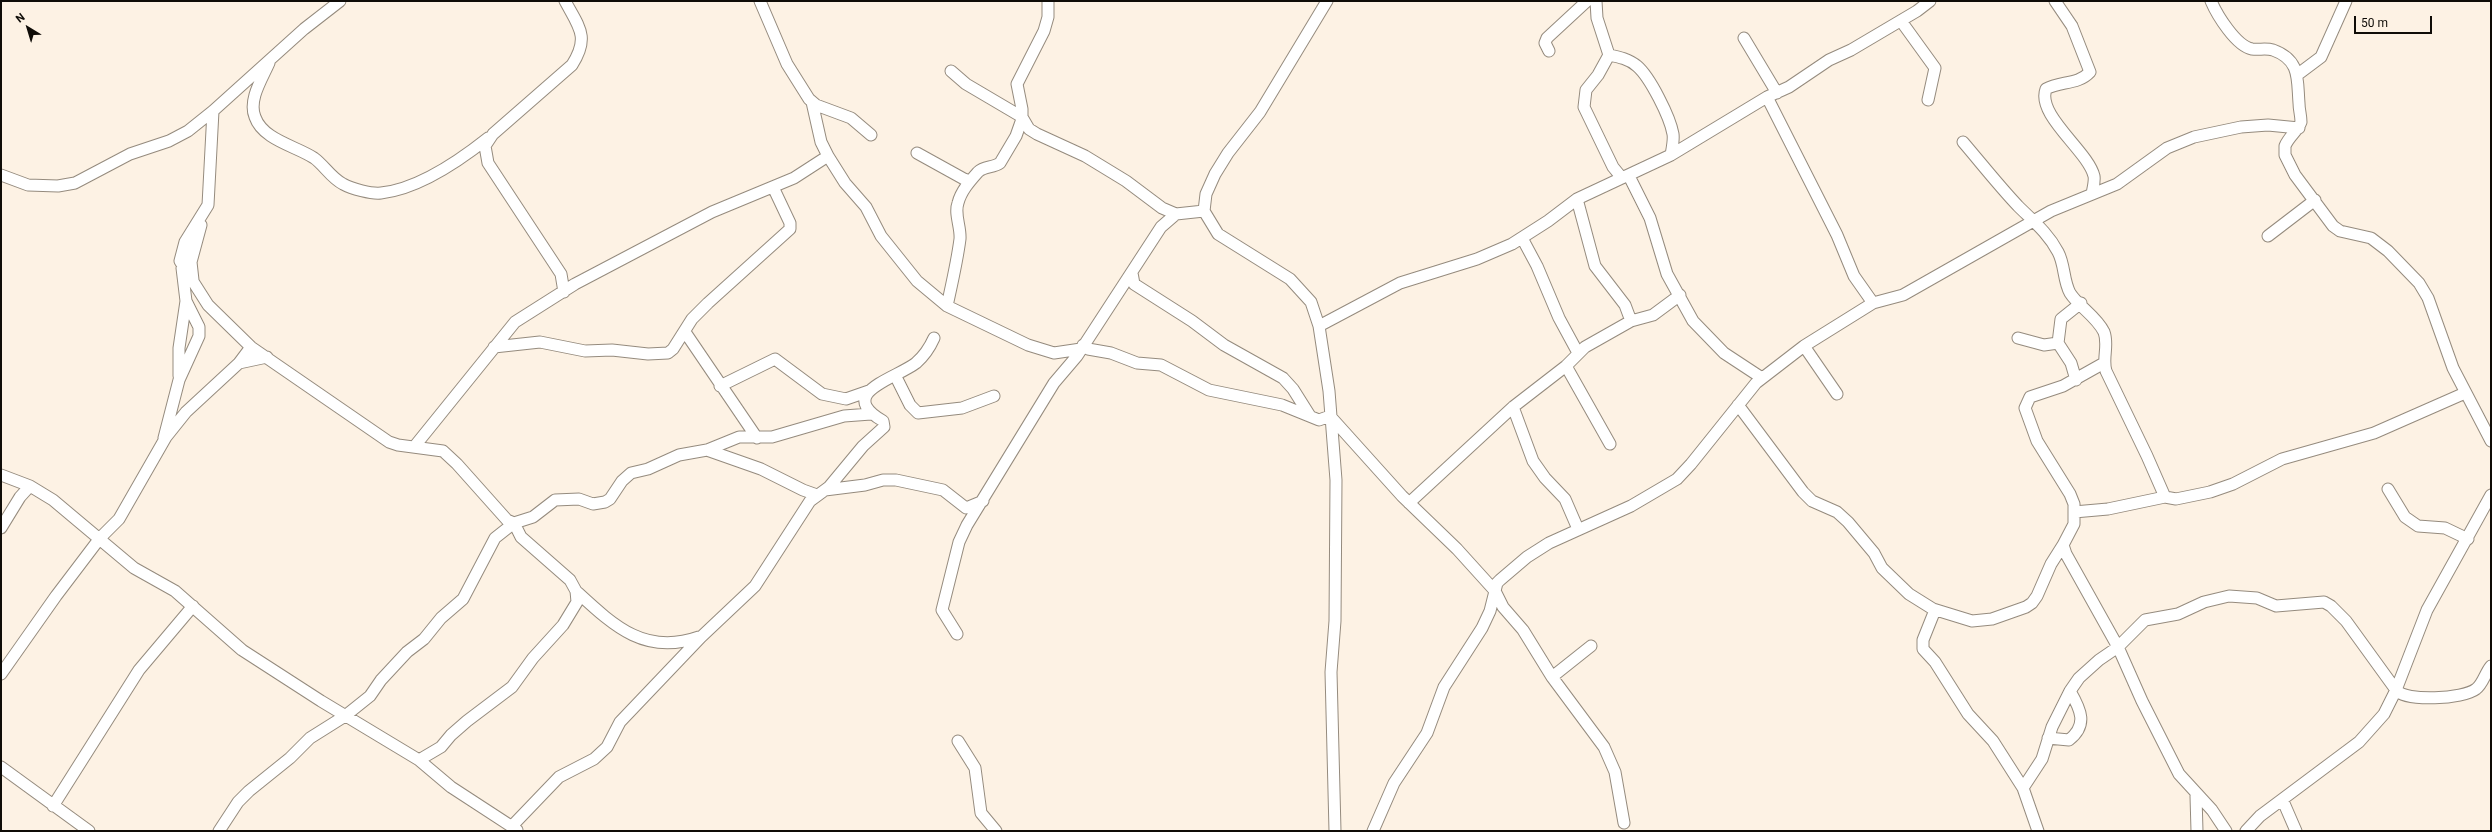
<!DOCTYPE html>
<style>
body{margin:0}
#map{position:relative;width:2492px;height:832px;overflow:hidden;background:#fdf2e4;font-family:Roboto,sans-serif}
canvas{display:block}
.frame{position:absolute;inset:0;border:2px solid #0f0c07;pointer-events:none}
.north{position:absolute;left:8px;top:8px;width:40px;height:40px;-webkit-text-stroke:3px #fdf2e4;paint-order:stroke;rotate:322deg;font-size:11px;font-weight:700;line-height:16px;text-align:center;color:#0f0c07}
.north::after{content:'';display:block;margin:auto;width:14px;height:18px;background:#0f0c07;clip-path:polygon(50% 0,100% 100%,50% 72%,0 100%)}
.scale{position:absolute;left:2354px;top:16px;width:78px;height:18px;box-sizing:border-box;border:2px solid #0f0c07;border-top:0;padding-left:5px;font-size:12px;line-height:14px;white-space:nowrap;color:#0f0c07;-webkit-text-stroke:3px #fdf2e4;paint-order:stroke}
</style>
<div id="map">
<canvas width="2492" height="832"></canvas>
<div class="frame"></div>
<div class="north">N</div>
<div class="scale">50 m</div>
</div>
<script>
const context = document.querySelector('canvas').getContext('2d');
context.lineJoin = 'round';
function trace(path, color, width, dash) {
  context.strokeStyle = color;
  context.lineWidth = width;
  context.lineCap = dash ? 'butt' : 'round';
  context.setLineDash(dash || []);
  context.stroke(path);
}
const street = new Path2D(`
 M760,1l27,63 22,35 7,6 35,13 20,17
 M1327,1l-67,111 -32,41 -13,21 -9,20 -2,17 14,23 72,45 21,23 8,24 10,65 7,89 -1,141 -4,51 4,159
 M1596,1l1,17 12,37
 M2055,1l17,25 18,46c-12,13 -30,9 -44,17 -10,26 42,62 48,87 1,5 -1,12 -2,18
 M2211,1c6,14 25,45 41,48 7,1 14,-1 21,1 28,10 24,30 26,53 0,7 2,12 2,19 -3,9 -12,14 -16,24v9l10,20 38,51 7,5 31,7 17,13 31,32 9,15 25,70 38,73
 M1901,21l34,47 -7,32
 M1744,38l33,55
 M1549,51l-4,-8 2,-5 40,-37
 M1609,55l-11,20 -12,15 -2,17 29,60 9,11
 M1609,55c10,2 20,4 28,11 13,11 33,51 36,68 1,6 -1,15 -2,21
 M269,63c-7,16 -21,37 -14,54 8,23 41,29 59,41 10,7 17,20 29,26 9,5 28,10 38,9 38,-4 78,-32 107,-55
 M951,71l15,13 56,33 7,12 8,5 48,22 41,25 36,27 14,6
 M2297,75l24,-18 25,-56
 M1767,97l70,138 17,41 19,27
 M812,102l9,40 7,14 17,27 21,24 15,29 36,45 30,25 81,39 26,8 27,-4
 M213,111l-5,94 -23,37 -5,19 28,44 43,42 138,95 9,3 45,6 14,13 50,56 7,3 7,14 49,43 6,11 1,11 -14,23 -30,33 -21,29 -45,34 -16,14 -10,12 -22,13
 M1963,142c18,21 36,44 55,64 15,15 30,27 40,46 7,13 5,28 12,41 9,14 26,23 34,39 5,13 -2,26 2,39l41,85 18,41
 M917,153l47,26 6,2
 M1,175l27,10 30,1 17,-3 55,-29 39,-13 19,-10 25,-20 91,-82 36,-28
 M1629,176l21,42 17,56 26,47 31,32 38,25
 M1577,199l18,67 30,39 6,16
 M2268,236l47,-36
 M1522,238l15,28 22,52 19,35
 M1132,273l2,11 58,37 32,24 59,33 10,11 17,27
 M193,280l-2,-18 10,-37
 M564,292l-3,-18 -73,-111 -3,-17 8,-12 79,-69c18,-28 7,-38 -7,-64
 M947,306c5,-23 10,-44 13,-67 1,-12 -6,-25 -2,-36 3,-12 12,-22 20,-31 6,-6 15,-4 22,-9l16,-27 6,-17v-10l-5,-25 27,-53 4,-14v-16
 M1319,326l81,-43 77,-24 35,-15 36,-23 29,-22 94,-44 96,-58 22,-10 40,-27 22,-10 66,-39 13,-10
 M685,332l72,106
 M2018,338l26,7 14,-2 13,20 5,17
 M2058,343l3,-24 20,-16
 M1083,345l5,4 23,4 26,10 24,2 48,25 73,15 37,15 11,-4 72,80 55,53 38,42 8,16 20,23 29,47 52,70 11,25 9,51
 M1804,346l33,48
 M494,347l46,-5 45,9 27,-1 36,4 20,-1 5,-4 19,-30 16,-16 82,-74v-6l-17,-36
 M239,363l28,-6
 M2104,363l-41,23 -33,11 -5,11 12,33 33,53 4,10v20l-11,21 3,9 52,93 24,54 37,73 33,36 14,21
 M1566,366l44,78
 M895,375l15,30 8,8 44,-5 32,-12
 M179,376v-28l7,-47
 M720,386l55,-27 47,35 24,5 23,-8
 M1738,405l65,87 9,9 25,11 11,10 26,31 8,15 27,26 24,15 39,12 20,-2 34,-12 6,-4 5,-7 14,-32 12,-19
 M1513,407l20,54 12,17 20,21 13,30
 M164,438l15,-58 20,-44v-9l-13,-26 -4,-33
 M414,447l101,-125 60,-38 78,-41 59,-31 82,-34 34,-22
 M707,450l54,19 42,21 14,5
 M1,475l29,11 23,14 81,68 41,23 67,59 79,51 98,59 32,27 66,43
 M2388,489l17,28 13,9 27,2 23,11
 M825,490l40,-5 18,-5h13l47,10 23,18 17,-7
 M1409,503l104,-96 53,-41 19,-19 46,-26 22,-6 27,-20
 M2074,512l34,-3 57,-12 11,2 34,-7 23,-8 49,-25 92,-26 91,-40
 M1,528l19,-31 10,-11
 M576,591c38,35 69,65 123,46
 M1935,610l-12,30v9l12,13 33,52 25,27 30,47 15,43
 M957,634l-15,-24 17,-68 8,-17 87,-142 23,-27 84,-129 15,-13 28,-3
 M1,674l55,-78 44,-58 19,-19 47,-82 20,-25 53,-49 12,-16
 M1552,677l39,-31
 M2048,738l21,2c19,-15 12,-30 1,-49
 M958,741l17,27 6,45 15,18
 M1,767l88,64
 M2023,788l19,-29 10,-32 18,-36 9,-13 20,-18 19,-13 27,-27 33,-6 26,-12 25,-6 28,2 19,8 48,-4 7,4 15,15 50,69c10,12 67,9 80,-1 7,-5 9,-16 15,-23
 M2196,796l1,35
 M2283,801l13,30
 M53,806l86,-136 54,-64
 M512,826l47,-49 35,-18 13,-12 13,-25 81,-85 54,-51 55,-85 19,-14 34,-41 21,-19 -1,-6c-48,-28 12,-42 33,-58 8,-7 14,-16 18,-25
 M219,831l19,-29 11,-11 41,-33 20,-20 35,-22 25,-20 11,-16 26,-28 17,-13 17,-21 22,-19 32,-61 19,-15 19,-6 22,-17 24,-1 14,5 12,-2 5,-3 12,-18 9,-8 17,-4 31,-14 28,-5 32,-13h33l72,-21 27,-2
 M1373,831l21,-48 33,-50 17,-46 38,-59 8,-17 7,-28 3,-3 27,-23 22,-14 82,-37 46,-27 14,-15 65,-81 48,-37 69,-43 30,-8 148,-84 66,-27 50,-36 27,-11 47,-10 27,-2 31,3
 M2246,831l14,-15 99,-74 25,-28 12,-24 31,-80 64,-115`);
trace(street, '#958b7e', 13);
trace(street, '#fff', 11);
</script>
